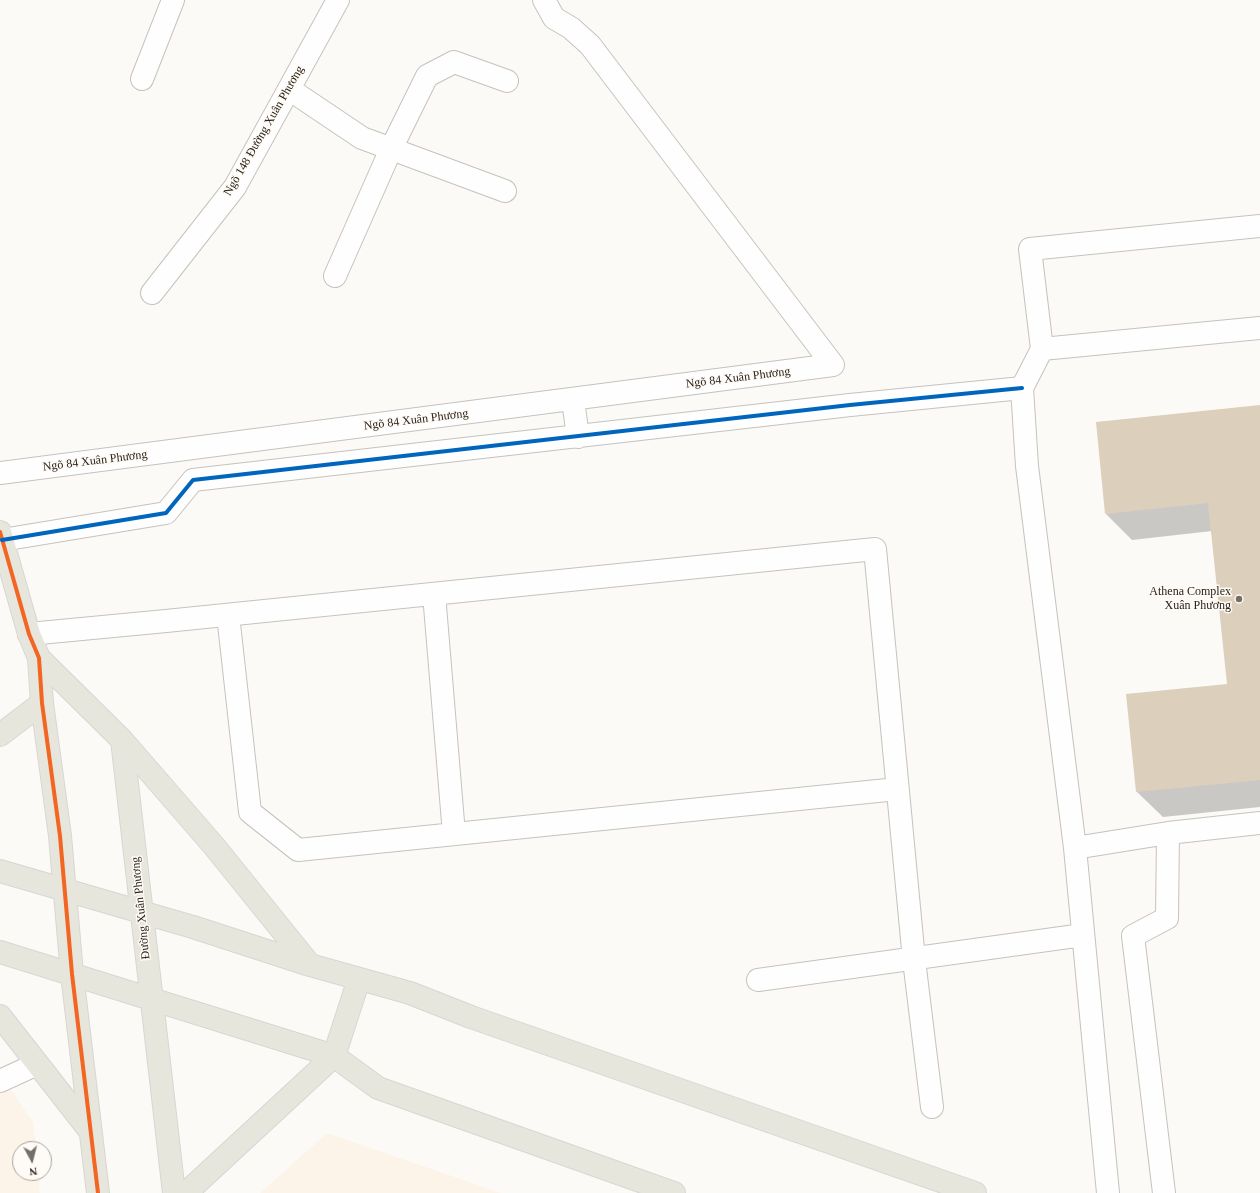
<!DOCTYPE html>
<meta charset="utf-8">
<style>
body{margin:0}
#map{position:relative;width:1260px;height:1193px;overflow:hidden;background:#fcfaf7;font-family:"Times New Roman",serif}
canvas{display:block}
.north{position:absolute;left:12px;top:1141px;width:40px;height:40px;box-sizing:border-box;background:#fefaf5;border:1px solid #a9a49d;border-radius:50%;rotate:173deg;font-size:11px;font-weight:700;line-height:16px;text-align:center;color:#292319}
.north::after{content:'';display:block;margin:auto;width:14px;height:18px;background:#736e67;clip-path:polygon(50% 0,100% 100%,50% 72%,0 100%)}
</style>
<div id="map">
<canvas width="1260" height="1193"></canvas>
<div class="north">N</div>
</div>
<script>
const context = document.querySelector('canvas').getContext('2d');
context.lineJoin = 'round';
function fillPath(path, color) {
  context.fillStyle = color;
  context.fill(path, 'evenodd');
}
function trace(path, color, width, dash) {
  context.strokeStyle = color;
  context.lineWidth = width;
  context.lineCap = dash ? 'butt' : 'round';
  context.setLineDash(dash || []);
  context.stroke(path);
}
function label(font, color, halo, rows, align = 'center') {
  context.font = font + ' "Times New Roman",serif';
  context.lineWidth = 3;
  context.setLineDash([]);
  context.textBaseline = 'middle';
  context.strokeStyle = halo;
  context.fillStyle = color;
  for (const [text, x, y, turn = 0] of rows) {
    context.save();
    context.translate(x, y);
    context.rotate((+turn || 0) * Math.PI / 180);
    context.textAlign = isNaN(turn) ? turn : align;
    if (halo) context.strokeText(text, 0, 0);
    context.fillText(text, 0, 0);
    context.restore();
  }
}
const built = new Path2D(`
 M0,1074l33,48 3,27h-16v24h18l2,20h-40z
 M327,1133l174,60h-241z`);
const shadow = new Path2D(`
 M1260,406v401l-97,10 -26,-25 91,-107 -16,-154 -80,9 -26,-26z`);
const building = new Path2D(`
 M1260,405v375l-124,12 -10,-98 101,-10 -19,-181 -103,11 -9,-92z`);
const minor = new Path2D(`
 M142,79l31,-79
 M289,89l73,49 143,53
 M335,276l56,-127 36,-73 27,-14 53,19
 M152,293l83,-106 103,-187
 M1042,349l-12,-100 230,-23
 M573,400l5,37
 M0,473l833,-108 -243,-320 -19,-17 -17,-10 -10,-18
 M2,540l164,-27 27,-33 657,-75 172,-17
 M434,594l20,240
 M228,615l22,197 48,38 599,-61
 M29,634l137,-13 709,-72 39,411 18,147
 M1075,848l93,-15 92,-10
 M758,980l325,-45
 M0,1081l37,-17
 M1108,1193l-33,-345 -48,-382 -5,-78 20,-39 218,-21
 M1164,1193l-31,-257 34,-18 1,-85`);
const major = new Path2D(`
 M0,532l29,102 10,24 3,45 18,133 12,138 26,219
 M39,658l83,82 52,453
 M0,735l42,-32
 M122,740l92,106 96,119
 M0,871l193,56 117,38 100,28 61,24 504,176
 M0,952l334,104 44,32 296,105
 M0,1016l90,115
 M186,1193l148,-137 25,-77`);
const bus1 = new Path2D(`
 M0,532l29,102 10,24 3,45 18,133 12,138 26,219`);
const bus2 = new Path2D(`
 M2,540l164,-27 27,-33 657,-75 172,-17`);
const markers = [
 [1239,599,4,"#736e67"]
];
const streetNames = [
 ["Ngõ 148 Đường Xuân Phương",264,131,-60],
 ["Ngõ 84 Xuân Phương",738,378,-7],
 ["Ngõ 84 Xuân Phương",416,420,-7],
 ["Ngõ 84 Xuân Phương",95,461,-7],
 ["Đường Xuân Phương",141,908,-96]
];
const poiNames = [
 ["Athena Complex",1231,592],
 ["Xuân Phương",1231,606]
];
fillPath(built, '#fcf4e8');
fillPath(shadow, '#0003');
fillPath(building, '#dccfbc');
trace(minor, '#c6c2bc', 24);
trace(major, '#d8d6d2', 24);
trace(minor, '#fffefe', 22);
trace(major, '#e7e6dc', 22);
trace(bus1, '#f26522', 4);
trace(bus2, '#0065bd', 4);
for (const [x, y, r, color] of markers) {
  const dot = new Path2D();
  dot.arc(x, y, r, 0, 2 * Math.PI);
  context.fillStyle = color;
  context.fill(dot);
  trace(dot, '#fefaf5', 1.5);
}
label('12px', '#292319', '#fefaf5', streetNames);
label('12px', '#292319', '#fefaf5', poiNames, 'right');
</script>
